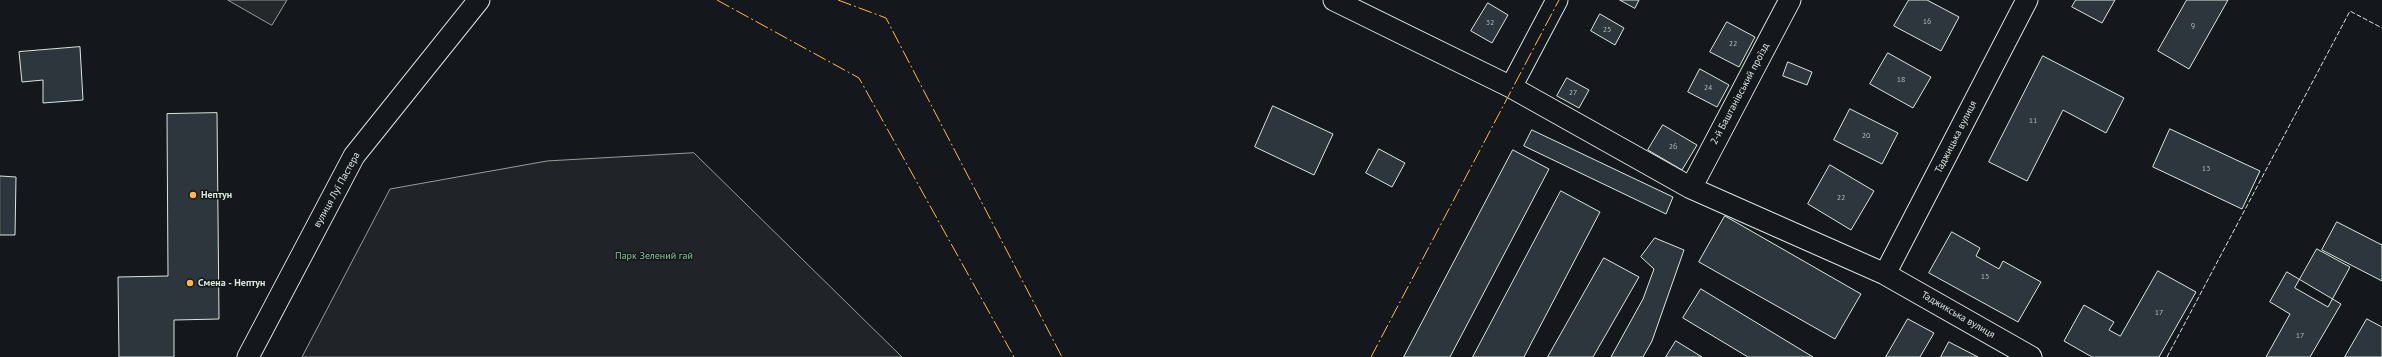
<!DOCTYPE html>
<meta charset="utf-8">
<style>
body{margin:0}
canvas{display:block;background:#14181c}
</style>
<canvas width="2382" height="357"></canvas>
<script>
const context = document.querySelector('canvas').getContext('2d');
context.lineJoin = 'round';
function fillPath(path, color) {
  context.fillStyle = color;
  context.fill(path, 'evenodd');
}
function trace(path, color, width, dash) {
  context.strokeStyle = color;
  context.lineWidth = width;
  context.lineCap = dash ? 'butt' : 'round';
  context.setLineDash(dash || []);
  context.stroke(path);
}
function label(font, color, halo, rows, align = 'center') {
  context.font = font + ' "PT Sans",sans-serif';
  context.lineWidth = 3;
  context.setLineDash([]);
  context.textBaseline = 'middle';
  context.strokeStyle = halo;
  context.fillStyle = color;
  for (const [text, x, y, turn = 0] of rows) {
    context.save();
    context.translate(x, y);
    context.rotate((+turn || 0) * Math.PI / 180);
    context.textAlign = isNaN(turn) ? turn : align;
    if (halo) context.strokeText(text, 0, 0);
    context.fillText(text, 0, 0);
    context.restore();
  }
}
const green = new Path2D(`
 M694,153l208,204h-600l88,-168 157,-28z`);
const parking = new Path2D(`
 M228,0h59l-15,25z`);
const building = new Path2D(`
 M1620,0h19l-4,8z
 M1909,0h18l32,17 -18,34 -47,-25z
 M2076,0h39l-13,23 -30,-16z
 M2187,0h41l-39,69 -31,-18z
 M1488,3l20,12 -16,28 -21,-12z
 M1600,14l24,14 -9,17 -24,-14z
 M1727,22l28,15 -16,30 -29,-15z
 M80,47l3,53 -40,3v-23l-21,2 -3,-30z
 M1888,53l43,24 -18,31 -43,-24z
 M2043,56l81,42 -18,35 -43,-23 -36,71 -38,-19z
 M1788,62l24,10 -5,13 -24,-9z
 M1700,69l29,16 -12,22 -29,-15z
 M1567,78l22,12 -10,18 -22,-12z
 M1273,106l60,28 -19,41 -59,-28z
 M1850,109l48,24 -16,31 -48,-24z
 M217,113l2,206 -45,1v37h-55l-1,-80 50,-1 -1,-162z
 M1663,125l34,20 -15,25 -34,-20z
 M2170,129l90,42 -18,38 -89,-42z
 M1532,130l141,67 -7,17 -142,-68z
 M1379,149l26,14 -13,24 -26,-14z
 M1513,150l36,19 -99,188h-46z
 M1830,165l44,26 -23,39 -43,-26z
 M0,176l16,1 -1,58h-15z
 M1561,191l39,21 -76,145h-51z
 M1725,216l136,78 -26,45 -136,-77z
 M2337,222l45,23v36l-60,-31z
 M1952,232l28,16 -4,8 23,13 4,-8 38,21 -23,40 -89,-49z
 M1655,238l29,12 -32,91 -9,16h-32l32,-58 11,-30 -13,-12z
 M2317,249l33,18 -22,40 -33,-19z
 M1604,258l35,19 -46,80h-45z
 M2158,271l38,21 -37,65h-67l-28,-16 20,-36 30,17 -5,8 11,6z
 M2287,272l54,32 -31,53h-44l24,-43 -20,-12z
 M1701,289l112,68h-65l-65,-39z
 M1908,319l26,14 -14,24h-34z
 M2367,319l15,8v30h-37z
 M1676,341l26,16h-36z
 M1949,342l29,15h-37z`);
const minor = new Path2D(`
 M1334,0l177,87 180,101 194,86 146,83
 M1511,87l46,-87
 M1691,188l99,-188
 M1885,274l142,-274
 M248,357l106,-201 125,-156`);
const fence = new Path2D(`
 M2167,357l183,-346 32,17`);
const power = new Path2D(`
 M717,0l142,78 155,279
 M838,0l48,18 176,339
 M1371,357l188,-357`);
const markers = [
 [193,195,4,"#ffb74d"],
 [190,283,4,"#ffb74d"]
];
const numberNames = [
 ["16",1927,22],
 ["32",1490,23],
 ["9",2193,26],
 ["25",1607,30],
 ["22",1733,44],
 ["18",1901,80],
 ["24",1708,88],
 ["27",1573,93],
 ["11",2033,121],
 ["20",1866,136],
 ["26",1673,147],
 ["13",2206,169],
 ["22",1841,198],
 ["15",1985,277],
 ["17",2159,313],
 ["17",2300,336]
];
const streetNames = [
 ["2-й Баштанівський проїзд",1740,94,-62],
 ["Таджицька вулиця",1956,137,-63],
 ["вулиця Луї Пастера",337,190,-61],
 ["Таджикська вулиця",1958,315,30]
];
const poiNames = [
 ["Нептун",201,195],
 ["Смена - Нептун",198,283]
];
const parkNames = [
 ["Парк Зелений гай",654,256]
];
fillPath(green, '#202428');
trace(green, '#939e99', 1);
fillPath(parking, '#24282b');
trace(parking, '#939e99', 1);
fillPath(building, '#2c363c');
trace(building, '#d8e6dc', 1);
trace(minor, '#d8e6dc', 23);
trace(minor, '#14181c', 21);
trace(fence, '#d8e6dc', 1, [5, 2]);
trace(power, '#ffb74d', 1, [14, 3, 2, 3]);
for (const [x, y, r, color] of markers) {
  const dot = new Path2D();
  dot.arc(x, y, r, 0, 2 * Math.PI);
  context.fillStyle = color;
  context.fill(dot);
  trace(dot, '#14181c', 1.5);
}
label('8px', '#adbab4', null, numberNames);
label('10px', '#d8e6dc', '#14181c', streetNames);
label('bold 10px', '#d8e6dc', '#14181c', poiNames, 'left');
label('10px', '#8ac095', '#14181c', parkNames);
</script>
